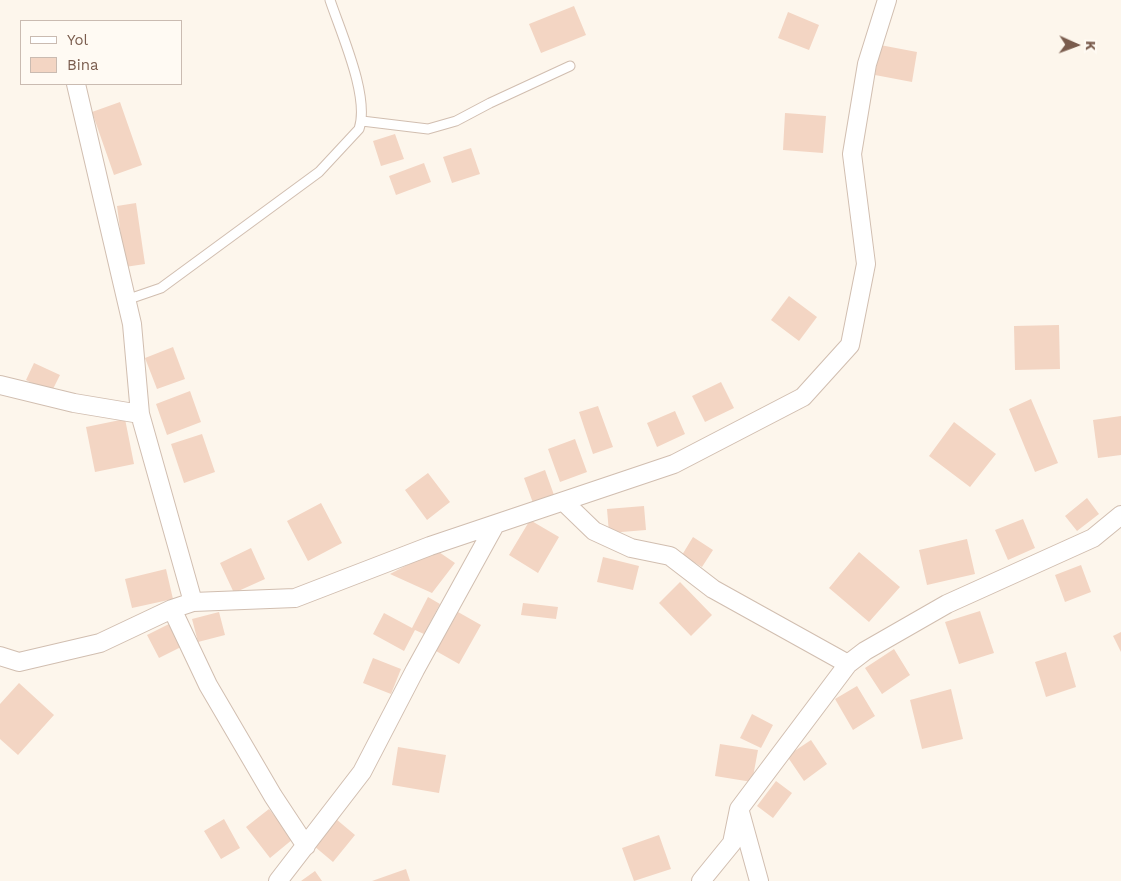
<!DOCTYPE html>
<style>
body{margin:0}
#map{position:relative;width:1121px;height:881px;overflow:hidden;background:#fdf6ec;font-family:"Work Sans",sans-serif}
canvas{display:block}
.legend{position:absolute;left:20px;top:20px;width:162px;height:65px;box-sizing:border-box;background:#fffaf3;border:1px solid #cabbb1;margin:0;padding:6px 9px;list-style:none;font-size:15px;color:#7a5c4d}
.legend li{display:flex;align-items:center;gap:10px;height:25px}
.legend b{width:25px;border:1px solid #cabbb1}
.north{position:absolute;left:1051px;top:20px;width:50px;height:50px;-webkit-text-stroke:4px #fffaf3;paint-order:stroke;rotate:92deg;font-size:14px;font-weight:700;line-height:20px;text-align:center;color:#7a5c4d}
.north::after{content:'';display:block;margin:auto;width:18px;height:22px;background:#7a5c4d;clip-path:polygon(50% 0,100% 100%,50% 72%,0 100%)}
</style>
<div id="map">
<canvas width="1121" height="881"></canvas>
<ul class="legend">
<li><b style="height:6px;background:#fff"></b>Yol</li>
<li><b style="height:14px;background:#f3d5c3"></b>Bina</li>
</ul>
<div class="north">K</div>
</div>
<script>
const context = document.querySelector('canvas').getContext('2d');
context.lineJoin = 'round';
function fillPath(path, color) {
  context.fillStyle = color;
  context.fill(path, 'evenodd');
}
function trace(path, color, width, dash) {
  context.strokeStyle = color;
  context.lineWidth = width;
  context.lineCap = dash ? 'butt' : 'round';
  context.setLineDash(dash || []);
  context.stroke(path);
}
const building = new Path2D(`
 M574,6l12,29 -45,18 -12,-29z
 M788,12l31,13 -10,25 -31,-12z
 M880,45l37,7 -5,30 -37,-7z
 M120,102l22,63 -28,10 -22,-63z
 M785,113l41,3 -3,37 -40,-3z
 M395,134l9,25 -23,7 -8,-25z
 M471,148l9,26 -28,9 -9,-26z
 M424,163l7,19 -35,13 -7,-19z
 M136,203l9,61 -20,3 -8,-61z
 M789,296l28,21 -18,24 -28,-21z
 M1059,325l1,44 -45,1 -1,-44z
 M173,347l12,32 -28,10 -12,-31z
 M34,363l26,12 -9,18 -25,-13z
 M721,382l13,26 -29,14 -13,-26z
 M190,391l11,31 -34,13 -11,-31z
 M1031,399l27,64 -23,9 -26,-63z
 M598,406l15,41 -20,7 -14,-42z
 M675,411l10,23 -28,13 -10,-24z
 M1121,416v39l-23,3 -5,-38z
 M125,419l9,45 -39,8 -9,-45z
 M954,422l42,32 -26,33 -41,-31z
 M202,434l13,38 -31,11 -13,-39z
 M575,439l12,33 -27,10 -12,-33z
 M545,470l9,25 -21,8 -9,-25z
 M428,473l22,29 -23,18 -22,-30z
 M1087,498l12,16 -22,17 -12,-15z
 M321,503l21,40 -34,18 -21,-40z
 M644,506l2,24 -37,3 -2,-24z
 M1023,519l12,29 -27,12 -13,-30z
 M530,520l29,17 -21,36 -29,-18z
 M693,537l20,13 -11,17 -20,-12z
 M967,539l8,35 -48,11 -8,-35z
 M251,548l14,31 -31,14 -14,-30z
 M436,550l19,13 -23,30 -42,-19z
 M859,552l41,35 -31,35 -40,-34z
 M603,557l36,9 -6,24 -36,-8z
 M1081,565l10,27 -26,10 -10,-27z
 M166,569l7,30 -41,9 -7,-29z
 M680,582l32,33 -21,21 -32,-33z
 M428,597l12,7 -16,30 -9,-4 -11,21 -31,-17 11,-21 28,15z
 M523,603l35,4 -2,12 -35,-4z
 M980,611l14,42 -35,11 -14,-42z
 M219,612l6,23 -27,7 -6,-23z
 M458,612l23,13 -22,39 -23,-13z
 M171,623l12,23 -24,12 -12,-23z
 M1121,632v20l-8,-16z
 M894,649l16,26 -28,19 -17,-26z
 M1066,652l10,35 -30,10 -11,-35z
 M373,658l28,11 -10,25 -28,-11z
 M19,683l35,32 -36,40 -18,-16v-35z
 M857,686l18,30 -22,14 -18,-31z
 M951,689l12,50 -41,10 -12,-49z
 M752,714l21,11 -12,23 -21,-10z
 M811,740l16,24 -23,17 -17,-25z
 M720,744l38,6 -6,32 -37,-6z
 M398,747l48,8 -7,38 -47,-8z
 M776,781l16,12 -19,25 -16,-12z
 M269,809l24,30 -23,19 -24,-31z
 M224,819l16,29 -19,11 -17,-28z
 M336,819l19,16 -22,27 -19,-16z
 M659,835l12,34 -37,12 -12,-33z
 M406,869l4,12h-38z
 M315,871l7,10h-21z`);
const service = new Path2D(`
 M362,121l66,8 28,-8 34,-18 80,-37
 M126,300l35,-12 158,-116 40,-43c11,-32 -18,-96 -29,-129`);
const minor = new Path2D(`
 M76,84l56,240 8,90 53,188 -21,7 36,76 65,111 33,50
 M0,385l74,18 66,11
 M564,502l30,29 37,17 39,8 43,33 135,75
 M193,602l102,-4 135,-52 244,-82 129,-67 47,-52 16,-81 -14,-110 15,-90 20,-64
 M0,656l19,6 81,-19 72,-34
 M740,812l19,69
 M278,881l84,-109 53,-102 80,-145
 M701,881l31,-38 7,-34 109,-145 17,-13 82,-47 146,-66 28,-23`);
fillPath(building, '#f3d5c3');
trace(service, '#d1beb0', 11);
trace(minor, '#d1beb0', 20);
trace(service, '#fff', 9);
trace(minor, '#fff', 18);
</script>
